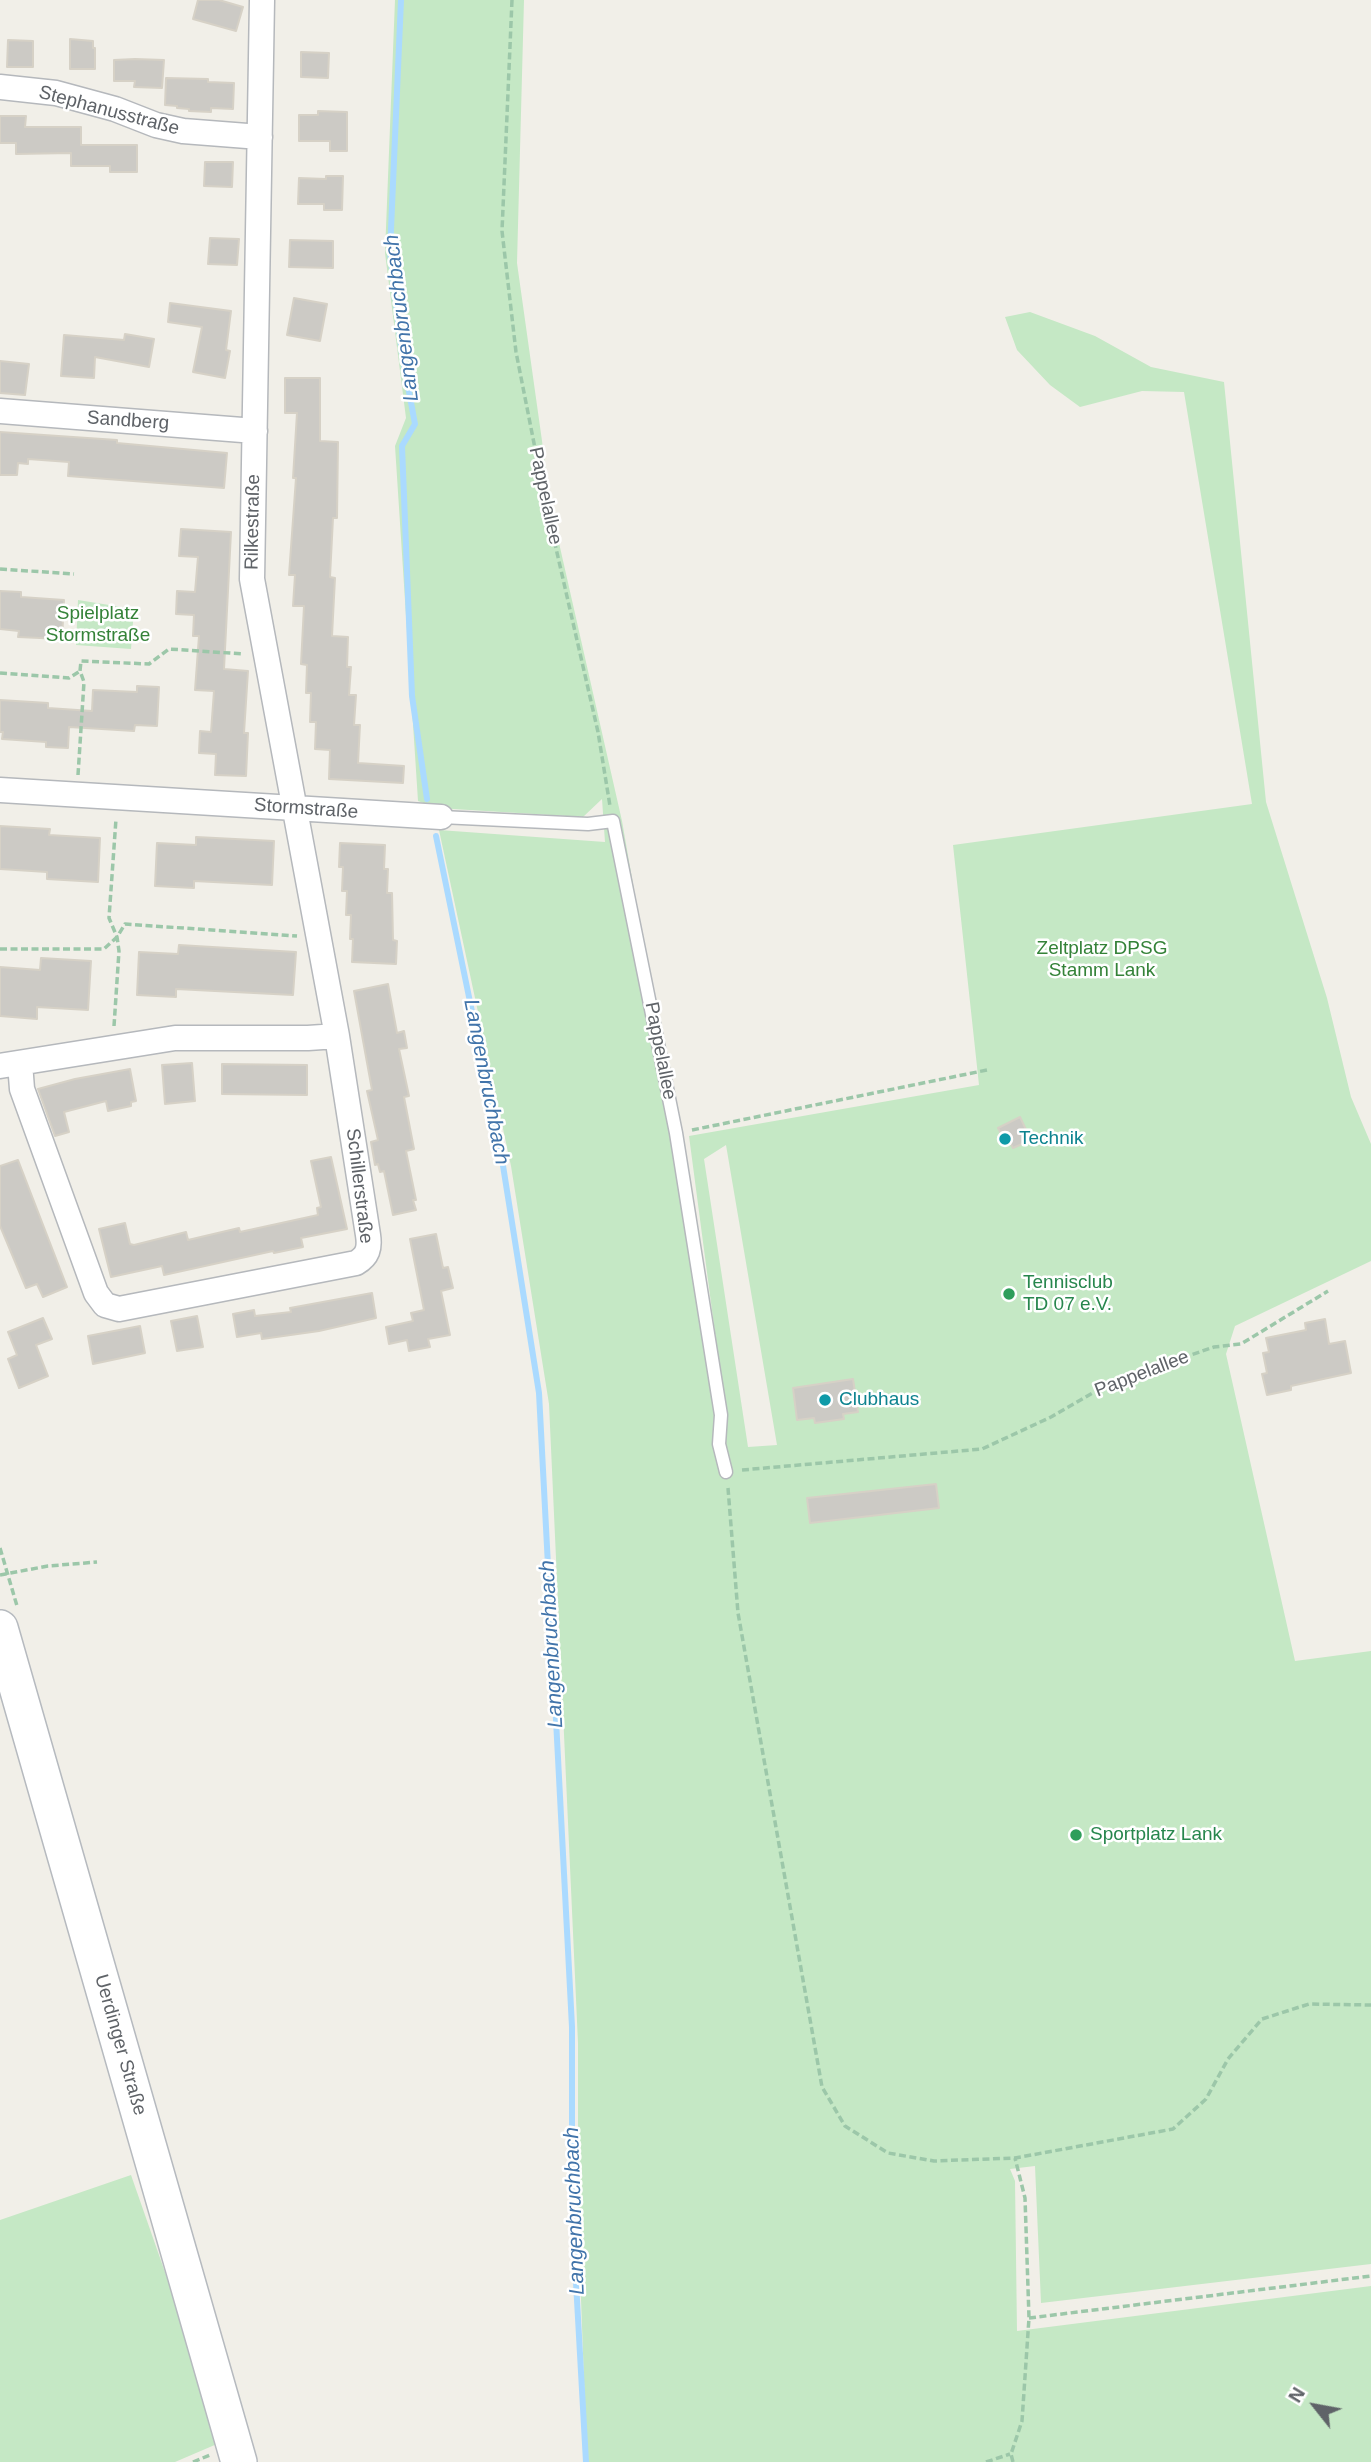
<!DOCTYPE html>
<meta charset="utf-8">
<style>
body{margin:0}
#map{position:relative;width:1371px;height:2462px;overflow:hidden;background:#f1efe8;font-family:Helvetica,sans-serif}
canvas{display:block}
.north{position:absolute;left:1280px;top:2371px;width:70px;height:70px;-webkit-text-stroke:5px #fff;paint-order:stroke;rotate:301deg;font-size:19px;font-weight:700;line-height:28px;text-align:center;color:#5f6368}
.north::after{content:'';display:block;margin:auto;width:24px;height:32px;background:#5f6368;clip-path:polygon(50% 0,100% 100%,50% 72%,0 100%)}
</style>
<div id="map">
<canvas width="1371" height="2462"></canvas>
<div class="north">N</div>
</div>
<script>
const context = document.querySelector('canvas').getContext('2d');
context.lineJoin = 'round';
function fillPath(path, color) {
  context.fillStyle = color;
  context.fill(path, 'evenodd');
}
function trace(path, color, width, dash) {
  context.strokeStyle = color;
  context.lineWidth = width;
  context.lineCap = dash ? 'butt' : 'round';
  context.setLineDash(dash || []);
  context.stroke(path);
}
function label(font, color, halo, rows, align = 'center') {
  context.font = font + ' Helvetica,sans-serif';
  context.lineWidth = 5;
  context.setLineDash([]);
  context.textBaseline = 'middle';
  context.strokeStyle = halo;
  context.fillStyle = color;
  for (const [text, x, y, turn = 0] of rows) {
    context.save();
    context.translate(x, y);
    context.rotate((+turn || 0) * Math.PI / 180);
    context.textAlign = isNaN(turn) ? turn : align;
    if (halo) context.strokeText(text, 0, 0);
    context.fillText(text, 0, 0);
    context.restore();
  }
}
const green = new Path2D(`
 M395,0h129l-7,263 35,249 70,309 105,603 -38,-288 290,-51 -26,-240 299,-41 -68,-412 -42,-1 -62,16 -30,-22 -33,-35 -12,-33 25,-5 65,24 56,31 73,15 42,420 61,196 24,99 20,47v117l-136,65 -9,28 69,307 76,-10v613l-330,39 -6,-137 -25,3 5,12 2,150 354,-45v176h-784l-9,-244v-175l-29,-639 -38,-238 -72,-336 166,12 -3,-43 -19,18 -146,-9 -19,-7 -23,-355 11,-28 -21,-165zM726,1145l51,300 -29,2 -44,-288zM853,1379l5,33 -15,2v5l-28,4 -1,-5 -17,2 -4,-32z
 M78,600l56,9 -3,40 -55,-4z
 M131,2175l93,266 -49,21h-175v-242z`);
const stream = new Path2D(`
 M401,0l-11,252 12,102 13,70 -13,22 10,250 15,103
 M436,836l65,317 38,240 33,634v183l14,252`);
const building = new Path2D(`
 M198,0h21l24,7 -7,24 -43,-12z
 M70,39l23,2v7h2v21h-25z
 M8,40l25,1v26h-26z
 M301,52l28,1 -1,25 -27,-1z
 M135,59l29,1 -2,28 -28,-1 1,-6h-21v-21z
 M166,78l42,1v3l26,1 -1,26 -22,-1v4l-22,-1v-2l-12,-1v-2l-12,-1z
 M318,111l29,1v39h-17v-10h-31v-26h19z
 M0,116h26l-1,11h56v18h56v27h-27v-6h-39v-13l-55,1v-11h-16z
 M205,162h28l-1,25 -28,-1z
 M326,176h17l-1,34h-18v-6h-26l1,-26 27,1z
 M210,238l29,1 -2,26 -29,-1z
 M290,240l43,1v27l-44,-1z
 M294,298l33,6 -7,37 -33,-6z
 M170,303l61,8 -5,39 4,1 -5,27 -32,-6 9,-45 -34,-5z
 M125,334l29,5 -5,28 -54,-10 -1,21 -33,-2 3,-41 60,5z
 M0,361l29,3 -4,31 -25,-2z
 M285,378h35v63l18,1 -1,76h-4l-3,59 5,1 -3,58 16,1 -1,30h4l-2,28h7l-2,30h6l-2,38 46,3 -1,17 -74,-4 1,-29 -15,-1 1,-27h-6l1,-29h-5l1,-28 -6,-1 3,-58h-11l2,-31h-6l7,-97h-3l4,-65h-12z
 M0,432l117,8v3l110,10 -3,35 -156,-12 1,-14 -41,-3v5l-10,-1 -1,12h-17z
 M181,529l50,3 -7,137 24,2 -4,62h4l-2,43 -31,-1 1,-21 -17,-1 1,-22 11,1 3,-41 -19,-1 4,-54h-6l1,-21 -18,-1 1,-23 18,1 3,-35 -19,-1z
 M0,591l21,1v5l43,3 -2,39 -44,-2 1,-6 -19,-2z
 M137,686l22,1 -2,39 -22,-1 -1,6 -65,-4 -1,21 -22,-1v-5l-44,-3 1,-7h-3v-32l48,3v5l44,3 1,-21 44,2z
 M0,826l50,3 -1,6 51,3 -2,44 -51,-3v-7l-47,-3z
 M196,837l78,4 -2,44 -78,-4v7l-39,-2 2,-43 39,2z
 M340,843l45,2 -1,24h4l-1,24h5l1,47 4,1 -1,23 -44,-2 1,-23h-3l1,-24h-5l1,-24h-5l1,-24h-4z
 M179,945l117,7 -3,43 -117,-6v8l-39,-2 2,-43 39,2z
 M41,958l50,3 -3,49 -51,-3v12l-37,-3v-49l40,3z
 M388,984l9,49 7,-2 3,17 -8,1 10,47 -5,1 10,52 -8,2 10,49h-3l3,10 -23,5 -9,-44 -4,1 -2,-8 -3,1 -4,-23 7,-2 -11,-49 5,-1 -18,-99z
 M192,1063l3,38 -30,3 -3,-39z
 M222,1064l85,1v30l-85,-1z
 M130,1069l6,32 -5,1v4l-23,5 -2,-10 -42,11 5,20 -14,4 -17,-47 37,-10z
 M1020,1117l11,23 -18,8 -4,-7 -3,2 -8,-15z
 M331,1157l16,72 -46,9 2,9 -29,6 -1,-2 -109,24 -2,-9 -51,11 -12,-48 26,-6 5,21 4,1 52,-13 2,8 51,-12 1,4 78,-17 -1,-7 4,-1 -10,-46z
 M18,1160l49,127 -24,10 -6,-13 -11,4 -26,-62v-60z
 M436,1234l7,34 5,-1 5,21 -12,3 9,44 -22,4 2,8 -21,4 -2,-11 -18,4 -3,-17 27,-6 -2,-8 13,-3 -14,-71z
 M372,1293l4,25 -57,13 -57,8 -1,-6 -24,4 -4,-23 21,-4 1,6 36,-4 -1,-4z
 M197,1316l6,31 -26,4 -6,-30z
 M43,1318l9,21 -16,6 12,31 -29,12 -11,-29 9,-4 -9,-23z
 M1325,1319l4,25 16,-3 6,32 -60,13v4l-24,5 -5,-21 5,-1 -4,-20 6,-1 -3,-14 40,-8 -1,-7z
 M140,1326l5,27 -52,11 -5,-28z
 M853,1379l5,33 -15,2 1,5 -29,4 -1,-5 -17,2 -4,-32z
 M936,1484l3,24 -129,15 -3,-25z`);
const path = new Path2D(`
 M512,0l-10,231 14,121 31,157 51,223 12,74
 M0,569l74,5
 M0,673l69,5 11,-7
 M78,775l6,-93 -4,-11 1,-10 68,3 20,-15 75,5
 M0,949h104l13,-12 8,-13 172,12
 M114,1026l5,-75 -2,-14 -8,-19 7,-99
 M692,1130l295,-60
 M742,1470l240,-21 69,-32 59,-34 104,-36 27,-3 87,-53
 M728,1488l10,125 84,474 23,39 43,27 46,8 81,-3 158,-29 33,-30 22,-40 34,-40 47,-15 62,1
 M0,1548l17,58
 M0,1575l48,-9 49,-4
 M1029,2318l342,-42
 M193,2462l17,-7
 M986,2462l24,-8
 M1013,2462l-2,-8 11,-33 7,-103 -4,-120 -10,-40`);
const lane = new Path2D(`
 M441,817l147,7 25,-3 63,312 45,282 -2,29 7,28`);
const street = new Path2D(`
 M0,87l56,6 59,16 41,16 27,6 77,6
 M0,411l255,20
 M0,790l441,27
 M20,1063l2,26 74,204 9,12 14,4 237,-46c12,-7 14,-15 12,-28l-31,-199 -85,-457 10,-579
 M0,1066l175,-28h133l29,-2`);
const secondary = new Path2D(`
 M0,1628l239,834`);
const markers = [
 [1005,1139,7,"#0f9aa8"],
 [1009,1294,7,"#2e9e5b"],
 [825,1400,7,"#0f9aa8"],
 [1076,1835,7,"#2e9e5b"]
];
const streetNames = [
 ["Stephanusstraße",109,111,15],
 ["Sandberg",128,421,4],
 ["Pappelallee",545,496,78],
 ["Rilkestraße",253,522,-89],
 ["Stormstraße",306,809,4],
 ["Pappelallee",660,1051,79],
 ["Schillerstraße",359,1186,83],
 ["Pappelallee",1142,1374,-21],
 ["Uerdinger Straße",120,2045,74]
];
const parkNames = [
 ["Spielplatz",98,614],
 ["Stormstraße",98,636],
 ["Zeltplatz DPSG",1102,949],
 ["Stamm Lank",1102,971]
];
const cultureNames = [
 ["Technik",1019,1139],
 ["Clubhaus",839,1400]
];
const leisureNames = [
 ["Tennisclub",1023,1283],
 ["TD 07 e.V.",1023,1305],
 ["Sportplatz Lank",1090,1835]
];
const waterNames = [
 ["Langenbruchbach",402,318,-97],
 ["Langenbruchbach",486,1082,79],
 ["Langenbruchbach",552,1644,-93],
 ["Langenbruchbach",575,2211,-92]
];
fillPath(green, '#c5e8c5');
trace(stream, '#aadaff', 6);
fillPath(building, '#cccac5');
trace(building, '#d6d1c6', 2);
trace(lane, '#b5b8bc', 15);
trace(street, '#b5b8bc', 27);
trace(secondary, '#b6babf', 38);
trace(path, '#9cc7a9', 3.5, [7, 3.5]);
trace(lane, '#fff', 12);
trace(street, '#fff', 24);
trace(secondary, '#fff', 35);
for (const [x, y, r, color] of markers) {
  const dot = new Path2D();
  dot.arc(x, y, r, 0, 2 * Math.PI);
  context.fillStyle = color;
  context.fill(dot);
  trace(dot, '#fff', 2.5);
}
label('19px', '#5f6368', '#fff', streetNames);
label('19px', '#348238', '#fff', parkNames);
label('19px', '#0d838f', '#fff', cultureNames, 'left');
label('19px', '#27864d', '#fff', leisureNames, 'left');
label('italic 21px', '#4174aa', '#fff', waterNames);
</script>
